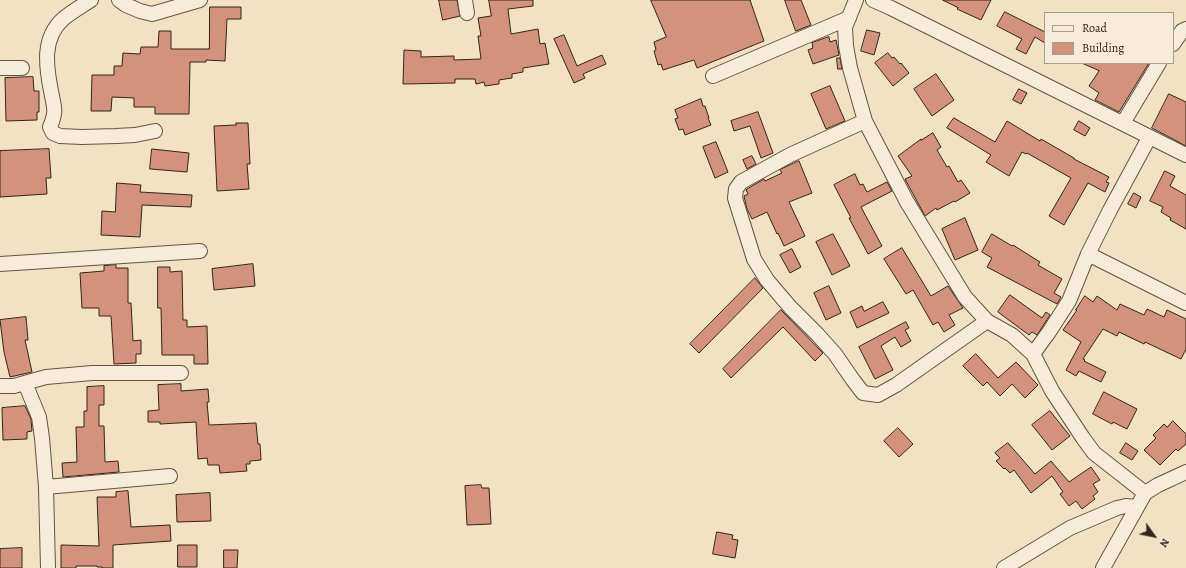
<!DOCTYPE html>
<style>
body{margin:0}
#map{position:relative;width:1186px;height:568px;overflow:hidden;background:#f3e1c4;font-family:Alegreya,serif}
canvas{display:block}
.legend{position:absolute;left:1044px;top:12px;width:130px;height:52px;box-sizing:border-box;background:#f7ecd9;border:1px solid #a89c8b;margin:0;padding:5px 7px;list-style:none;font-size:12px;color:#322517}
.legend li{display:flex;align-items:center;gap:8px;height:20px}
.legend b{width:20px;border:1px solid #a89c8b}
.north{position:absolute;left:1134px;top:516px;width:40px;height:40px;-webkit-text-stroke:3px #f7ecd9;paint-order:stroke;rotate:123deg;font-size:11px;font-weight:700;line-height:16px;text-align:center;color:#322517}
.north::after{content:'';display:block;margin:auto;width:14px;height:18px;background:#322517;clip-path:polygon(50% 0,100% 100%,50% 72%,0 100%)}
</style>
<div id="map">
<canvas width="1186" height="568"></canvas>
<ul class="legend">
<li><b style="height:5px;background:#f7ecd9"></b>Road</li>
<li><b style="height:11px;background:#d3927d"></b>Building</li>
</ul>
<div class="north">N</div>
</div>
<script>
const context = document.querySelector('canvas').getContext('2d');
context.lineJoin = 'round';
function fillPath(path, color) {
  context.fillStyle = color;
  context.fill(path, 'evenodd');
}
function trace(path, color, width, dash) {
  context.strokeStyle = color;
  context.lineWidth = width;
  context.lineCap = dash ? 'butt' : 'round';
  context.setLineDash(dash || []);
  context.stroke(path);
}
const building = new Path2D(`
 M439,0h18l3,16 -17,4z
 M489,0h44v6l-25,3 3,25 27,-5 2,15 5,-1 4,21 -26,4v4l-11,2v4l-13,2v4l-14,2 -1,-4 -8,2 -1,-5h-20v4l-52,1 1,-34 17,1v6l33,-1v4l27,-1 -3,-23h3l-3,-18 13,-2z
 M651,0h99l14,41 -67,27 -3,-8 -31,10 -2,-6 -3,1 -4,-14 2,-1 -2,-8 12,-5z
 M785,0h16l10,25 -15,6z
 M943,0h48l-10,20 -24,-11 1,-1z
 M210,7h31v12h-14l-2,42 -19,-1v2h-16l-1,52h-34v-7h-21v-9l-22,-1 -1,14h-20l1,-36h22v-9h8l1,-13 17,1 1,-7h17l1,-16h12v18h38z
 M1005,12l40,20v11l-10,-6 -9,17 -10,-5 6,-10 -25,-13z
 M867,30l13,3 -6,22 -13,-4z
 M564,35l13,31 25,-11 4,9 -23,10 2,4 -11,5 -20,-44z
 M829,37l1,5 6,-2 3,15 -26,9 -5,-14 5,-2 -1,-5z
 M888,53l4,5 2,-1 6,7 1,-1 8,10 -16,13 -18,-23z
 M837,58h3l2,11h-4z
 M1082,63h67l-30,49 -24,-12 4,-7 -10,-7 10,-15z
 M936,74l18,26 -22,16 -18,-27z
 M33,77l1,14h5v21h-2v8l-31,1 -1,-43z
 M830,86l15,35 -19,8 -15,-35z
 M1019,89l8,4 -6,11 -8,-4z
 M1169,94l17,8v44l-34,-18z
 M701,99l2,7h2l4,12h-1l3,7 -26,10 -2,-6 -4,1 -4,-11 3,-1 -3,-8z
 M758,112l15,41 -12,5 -11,-32 -16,5 -3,-10z
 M954,118l41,24 12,-21 33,20 1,-2 33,19v1l35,18 -3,5 3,1 -4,9 -17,-9 -24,42 -15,-9 22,-38 -44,-25 -1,1 -4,-2 -13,24 -23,-14 5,-7 -44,-27z
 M1079,121l11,7 -5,8 -11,-6z
 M236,123h12l2,41h-3l2,25 -32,2 -3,-65 22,-1z
 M933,133l8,14 -4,3 10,17 2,-1 9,16 3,-2 9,13 -15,9 -1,-1 -17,9 -1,-2 -11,8 -20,-37 7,-3 -14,-20 23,-17v1z
 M716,142l12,30 -13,6 -12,-31z
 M49,149l2,29h-5l1,16 -47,3v-46z
 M152,149l37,4 -2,19 -37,-3z
 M752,156l4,8 -9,5 -4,-9z
 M799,161l13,32 -23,9 16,34 -21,10 -6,-13 -1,1 -10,-22 -15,7 -5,-10 -3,-13 4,-2 -2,-4 1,-1 17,-10 1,2 17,-8 -2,-3z
 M1165,171l10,5 -5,10 16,9v34l-16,-9 1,-2 -10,-6 2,-5 -13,-6z
 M855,174l5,11 3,-1 4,8 20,-10 5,9 -31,16 21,39 -14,8 -19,-36h2l-17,-33z
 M117,183l24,2 -1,7 52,3 -1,12 -49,-2 -2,32 -39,-2 1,-24 13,1z
 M1134,193l7,4 -5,11 -8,-4z
 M965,218l13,32 -23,10 -13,-31z
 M833,234l17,32 -18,9 -16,-33z
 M992,234l20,12 1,-1 27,17 -2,3 24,14 -8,14 7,4 -4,7 -70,-37 5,-9 -10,-6z
 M902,248l29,48 17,-10 15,22 -14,7 6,10 -11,7 -6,-10 -5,3 -20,-35 -7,4 -22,-35z
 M792,249l9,18 -11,6 -10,-18z
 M253,264l2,22 -41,4 -2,-21z
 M116,265v3h12v35h3l2,38 8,-1v14h-5v9l-22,1 -3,-48h-12v-8h-17l-2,-35 24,-2v-5z
 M158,267h12v5l12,-1 1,49h4v7l20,-1 1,38h-14v-9h-32l-1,-47h-3z
 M755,278l8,10 -64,65 -9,-9z
 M829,286l12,27 -15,7 -12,-27z
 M1010,295l32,23 4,-6 4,3 -13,20 -5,-3 -3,3 -31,-23z
 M1085,296l8,6 4,-6 20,14 3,-6 24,11 3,-6 17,8 3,-7 19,9v30l-5,10 -36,-17 -1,2 -25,-12 -2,4 -14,-7 -20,30 2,1 -1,1 22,11 -5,10 -22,-11 -3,5 -10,-6 15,-28 -18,-12 14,-20h-1z
 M883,302l6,11 -32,15 -7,-16 12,-6 2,5z
 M781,310l42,43 -8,8 -32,-34 -52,51 -8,-9z
 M26,317l2,23h-3l7,32 -22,5 -6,-25 -4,-32z
 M906,322l3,6 -4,2 6,11 -10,6 -6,-10 -14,9 12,24 -18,9 -16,-32z
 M976,354l22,24 18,-16 22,23 -13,13 -13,-14 -12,12 -13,-14 -4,4 -20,-20z
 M181,384v7l27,-2 1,13h-2l2,23 47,-2 2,21h2l1,16 -11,1v3h-4l1,7 -27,2 -1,-8h-11l-1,-7 -9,1 -2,-37 -36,2v-2h-12v-11l11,-1 -1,-25z
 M104,386v19h-5v21h5l1,36 13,-1 1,11 -56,5 -1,-14 15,-1 -1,-35h8v-16h3v-24z
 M1104,392l33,17 -10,20 -14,-7 -1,2 -19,-10z
 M25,406l6,13 1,12 -5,1v7l-24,1 -1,-32z
 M1050,411l20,25 -18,14 -20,-25z
 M1173,421l13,13v10l-8,7 -2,-2 -16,16 -16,-15 12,-12 -3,-3 11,-11 3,3z
 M898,428l15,16 -14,13 -15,-16z
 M1008,443l27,31 16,-13 18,21 22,-15 9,13 -7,4 5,8 -5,4 2,3 -13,10 -6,-8 -7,5 -9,-12 3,-2 -11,-16 -21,17 -17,-23 -4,3 -5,-5 -1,1 -8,-8 4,-3 -5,-5z
 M1126,443l12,8 -6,9 -12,-7z
 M481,485l1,3h7l2,36 -24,1 -2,-39z
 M128,491l3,36 39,-2 1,16 -58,4v23h-11v-1h-5v-1h-21v2h-15v-23l38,1 -2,-49h19v-5z
 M210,493l1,28 -34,1 -1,-27z
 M717,532l16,3 -1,4 6,1 -3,18 -22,-4z
 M178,545h19v22h-19z
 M22,548v20h-22v-19z
 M224,550h14l-1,18h-13z`);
const minor = new Path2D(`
 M91,0c-9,6 -20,12 -28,19 -21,19 -17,47 -12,72 3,17 6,19 -1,36l3,6 7,3 22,1 34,-1 19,-1 20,-4
 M119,0l7,5 14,6 12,3 48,-14
 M465,0l2,13
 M856,0l-11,27 1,19 4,22 15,53 42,81 58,95 22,24 25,14 21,19 19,37 31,47 11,15 51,40
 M873,0l18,8 295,147
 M1173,44l9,-13 4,-2
 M0,68h22
 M713,76l136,-58
 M865,121l-75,34 -49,27 -5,7 -1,9 19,61 13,21 23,27 28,28 17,19 18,26 10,13 15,2 18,-10 91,-64
 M1123,123l36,-60
 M1088,254l98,49
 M0,264l200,-13
 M1033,354l16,-22 20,-31 19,-47 22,-44 39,-72
 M25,383l14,34 3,21 4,49 2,81
 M0,386h14l32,-9 46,-4h89
 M46,487l124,-11
 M1004,568l66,-40 47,-20 9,-2 11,1
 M1103,568l42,-75 13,-8 28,-13`);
fillPath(building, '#d3927d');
trace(building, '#322517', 1);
trace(minor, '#625442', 16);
trace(minor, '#f7ecd9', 14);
</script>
